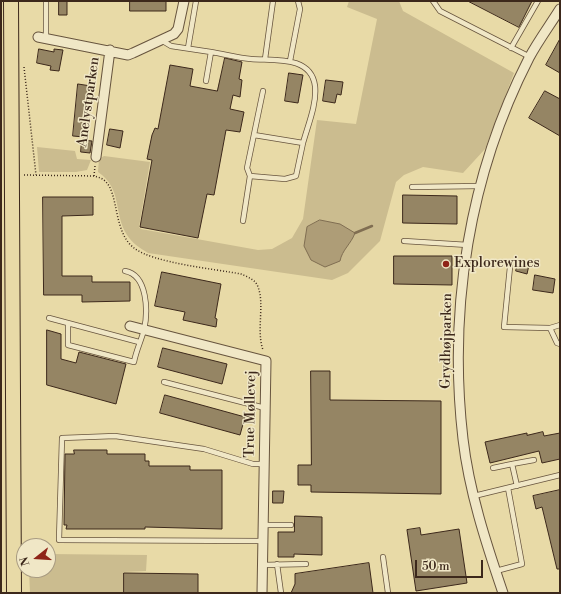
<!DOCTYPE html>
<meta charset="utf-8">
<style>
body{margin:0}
#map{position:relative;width:561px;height:594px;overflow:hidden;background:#e8daa7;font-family:"Libre Bodoni",serif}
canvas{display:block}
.frame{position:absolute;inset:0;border:2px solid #3c281b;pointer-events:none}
.north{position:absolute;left:16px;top:538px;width:40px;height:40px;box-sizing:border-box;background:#f0e7c6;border:1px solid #a89b82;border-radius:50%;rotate:253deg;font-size:11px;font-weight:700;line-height:16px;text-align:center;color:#3c281b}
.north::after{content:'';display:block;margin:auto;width:14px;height:18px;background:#8f2418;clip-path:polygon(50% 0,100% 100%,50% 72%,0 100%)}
.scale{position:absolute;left:415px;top:560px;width:68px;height:18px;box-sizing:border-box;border:2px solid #3c281b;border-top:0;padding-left:5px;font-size:12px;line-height:14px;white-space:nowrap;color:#3c281b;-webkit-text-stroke:3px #f0e7c6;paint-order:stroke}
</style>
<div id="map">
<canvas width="561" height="594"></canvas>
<div class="frame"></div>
<div class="north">N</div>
<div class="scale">50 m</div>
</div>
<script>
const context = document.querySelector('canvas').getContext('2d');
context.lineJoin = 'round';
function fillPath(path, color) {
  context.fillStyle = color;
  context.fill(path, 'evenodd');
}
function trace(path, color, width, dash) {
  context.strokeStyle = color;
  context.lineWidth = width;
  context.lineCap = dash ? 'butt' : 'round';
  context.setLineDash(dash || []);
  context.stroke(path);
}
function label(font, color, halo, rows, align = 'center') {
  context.font = font + ' "Libre Bodoni",serif';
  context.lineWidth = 3;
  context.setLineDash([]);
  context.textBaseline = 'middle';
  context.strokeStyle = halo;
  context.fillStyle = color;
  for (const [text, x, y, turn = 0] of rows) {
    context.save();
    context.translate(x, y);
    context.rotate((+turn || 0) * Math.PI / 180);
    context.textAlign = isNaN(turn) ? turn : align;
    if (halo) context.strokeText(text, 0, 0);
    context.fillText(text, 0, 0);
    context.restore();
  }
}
const green = new Path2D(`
 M349,1h50l4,10 111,62 -29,76 -22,24 -40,-6 -19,8 -8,7 -16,59 -32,32 -16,7 -184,-27c-8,-5 -16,-10 -21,-18 -14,-22 -4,-46 -29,-63l1,-13 5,-3 46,6 -11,65 2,2 117,21 14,-1 20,-11 11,-19 14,-99 39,4 21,-105 -30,-12z
 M37,147l38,4 2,8 14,1 -4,10 -11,2h-37z
 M48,554l99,1 -1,16 -23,1v21h-93l-1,-23h19z`);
const water = new Path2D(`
 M320,220l20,4 15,9c-4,11 -13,17 -15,28l-15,6 -14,-7 -7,-14 3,-19z`);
const stream = new Path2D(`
 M355,233l17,-7`);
const building = new Path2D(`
 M59,1h8v14h-8z
 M130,1h36v10h-36z
 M468,1h64l-13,26z
 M560,39v34l-14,-8z
 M39,49l15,3v-3l9,1 -4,21 -9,-1 1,-4 -14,-3z
 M225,58l17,4 -3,17 3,1 -2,17 -7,-2 -3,14 14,3 -4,20 -14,-2 -12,65 -7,-1 -9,44 -58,-11 12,-67 -5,-1 5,-24 3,-7 3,1 12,-64 23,4 -3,17 27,5z
 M289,73l14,2 -5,28 -13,-2z
 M326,80l17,2 -2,13 -4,-1 -2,9 -12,-2z
 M78,84l13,2 -7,51 -11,-1z
 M545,91l15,8v37l-31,-18z
 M110,129l13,2 -3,17 -13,-3z
 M82,140l10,1 -2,12 -9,-1z
 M403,195l54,1v28l-54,-1z
 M43,197h50v18l-31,1v60h30v6h38v19l-48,1v-7h-38z
 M394,256h58v29l-58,-1z
 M518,263l11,2 -2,9 -11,-3z
 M162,272l59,12 -6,34 2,1 -1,8 -33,-7 2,-8 -30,-6z
 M535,275l20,4 -2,14 -20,-3z
 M47,330l14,4v25l15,4 3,-11 47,12 -10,40 -69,-19z
 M163,348l64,16 -5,20 -64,-17z
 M311,371h19v29l111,1v93l-130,-2v-7h-13v-20h13z
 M165,395l80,22 -5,18 -80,-22z
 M543,432l1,4 16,-3v26l-18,4 -3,-12 -49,12 -5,-21 42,-9v2z
 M74,450h33v4h38v7h4v5h41v4h32v59l-77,-2v2h-79l1,-4h-3l1,-71h9z
 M560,490v79h-3l-15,-62 -6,2 -3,-13z
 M273,491h11l-1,12h-10z
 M295,516l27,1v38l-28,-1v3h-16v-25h16z
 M420,528l1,7 38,-6 8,54 -51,8 -9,-61z
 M369,563l4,30h-82l4,-9v-10z
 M124,573l74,1v19h-74z`);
const path = new Path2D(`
 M24,67l12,108
 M24,175l70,1c4,1 8,2 11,5 14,12 8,51 29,67 19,15 81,21 107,26 7,3 15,6 17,13 7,18 -2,43 5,63
 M94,176l1,-10`);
const lane = new Path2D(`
 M433,1l7,10 90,46
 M46,38v-37
 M161,40l10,6 40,6 -5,29
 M188,48l8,-47
 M511,48l27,-47
 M211,52c13,2 27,6 40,7 22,2 60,-4 64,27 2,18 -7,39 -12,57l-49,-8
 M265,59l8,-58
 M290,61l10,-52 -2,-8
 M250,176l35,3 11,-3 7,-33
 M412,187l68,-1
 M243,221l7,-45 -3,-8 16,-77
 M404,241l64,4
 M510,267l-6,60 46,1 7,15 3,1
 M49,318l90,24
 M68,323v22l66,17c2,-11 7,-21 10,-32 4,-18 4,-55 -19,-59
 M550,328l10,-3
 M164,382l101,26
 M493,468l19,-4
 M517,486l-5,-22 22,-4
 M474,496l86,-21
 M262,525h29
 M262,541l-203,-1 3,-102 53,-2 89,13 49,15h11
 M383,557l5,36
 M277,564l4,29
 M262,565l44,-1
 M496,571l26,-7 -14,-76`);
const street = new Path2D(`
 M38,37l90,18 5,-2 41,-19 4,-5 6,-28
 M96,157l14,-107
 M130,326l136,35 -4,232
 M503,593c-17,-50 -34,-102 -40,-154 -15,-130 6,-264 66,-381 9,-17 21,-33 31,-49`);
const primary = new Path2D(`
 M11,1l3,592`);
const markers = [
 [446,264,4,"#8f2418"]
];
const streetNames = [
 ["Anelystparken",89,102,-82],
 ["Grydhøjparken",447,341,-89],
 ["True Møllevej",251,414,-89]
];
const poiNames = [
 ["Explorewines",454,264]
];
fillPath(green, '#cbbc8f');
fillPath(water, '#ae9d77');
trace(water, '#806e52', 1);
trace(stream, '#806e52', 2.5);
fillPath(building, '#958564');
trace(building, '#3c281b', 1);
trace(lane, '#67543e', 6);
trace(street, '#67543e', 11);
trace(primary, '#3c281b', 16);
trace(path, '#3c281b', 1.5, [1, 2]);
trace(lane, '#f0e7c6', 4.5);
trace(street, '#f0e7c6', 9);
trace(primary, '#e8daa7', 14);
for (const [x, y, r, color] of markers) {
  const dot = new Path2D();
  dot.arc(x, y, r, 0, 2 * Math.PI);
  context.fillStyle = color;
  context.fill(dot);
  trace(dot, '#f0e7c6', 1.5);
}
label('14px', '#3c281b', '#f0e7c6', streetNames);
label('14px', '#3c281b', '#f0e7c6', poiNames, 'left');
</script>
